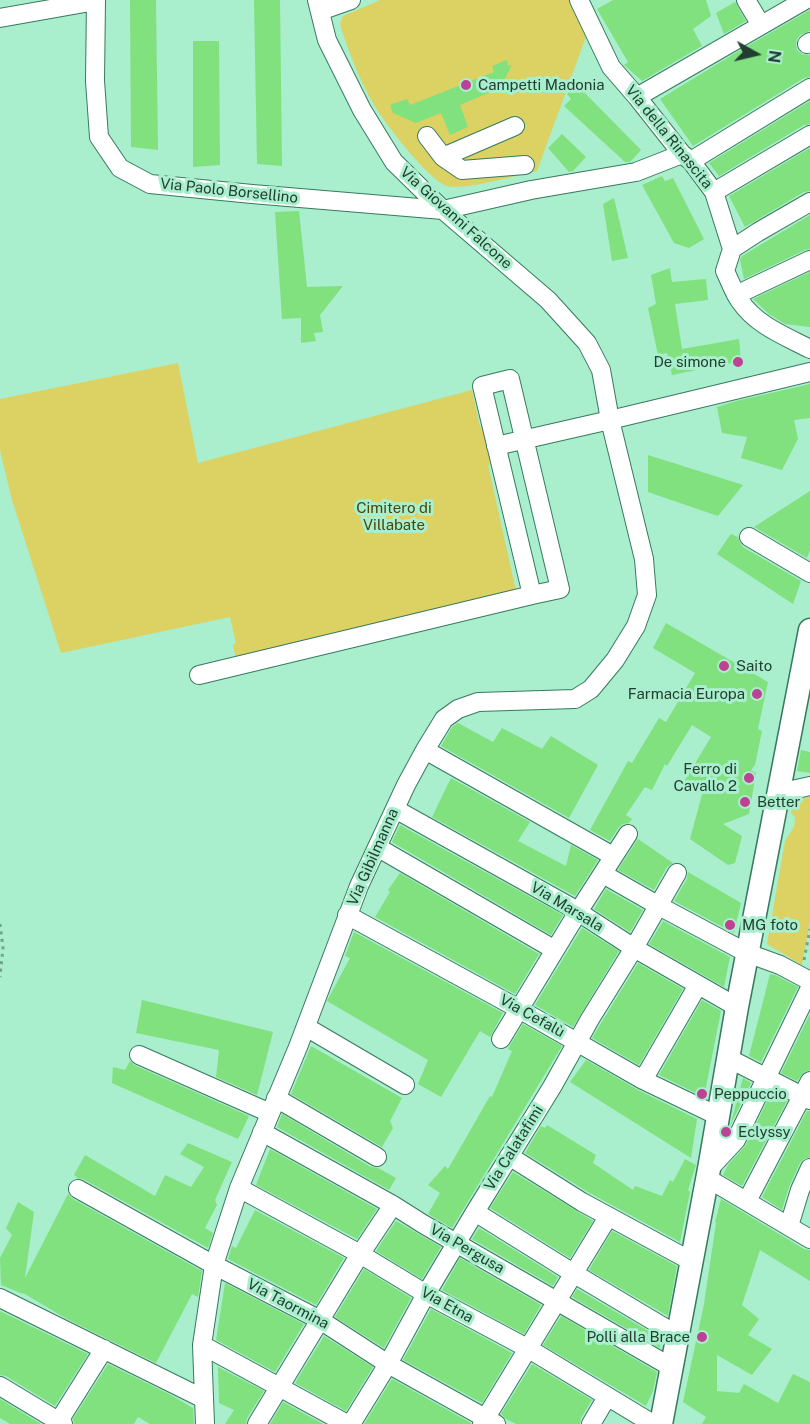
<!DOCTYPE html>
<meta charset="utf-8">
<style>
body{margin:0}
#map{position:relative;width:810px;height:1424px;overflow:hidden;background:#a9eecd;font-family:"Public Sans",sans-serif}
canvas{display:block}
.north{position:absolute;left:726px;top:24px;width:60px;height:60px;-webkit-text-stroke:4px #a9eecd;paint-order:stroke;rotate:98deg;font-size:16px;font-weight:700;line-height:24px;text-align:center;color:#223e31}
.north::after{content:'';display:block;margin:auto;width:21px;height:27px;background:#223e31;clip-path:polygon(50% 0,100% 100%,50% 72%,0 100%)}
</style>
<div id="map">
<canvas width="810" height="1424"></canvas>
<div class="north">N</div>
</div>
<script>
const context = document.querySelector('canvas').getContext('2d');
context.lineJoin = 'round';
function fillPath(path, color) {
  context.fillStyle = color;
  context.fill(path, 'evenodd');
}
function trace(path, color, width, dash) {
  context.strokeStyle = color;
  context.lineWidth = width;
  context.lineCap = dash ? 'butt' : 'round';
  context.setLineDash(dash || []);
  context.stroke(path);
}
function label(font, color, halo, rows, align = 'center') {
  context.font = font + ' "Public Sans",sans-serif';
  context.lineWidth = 6;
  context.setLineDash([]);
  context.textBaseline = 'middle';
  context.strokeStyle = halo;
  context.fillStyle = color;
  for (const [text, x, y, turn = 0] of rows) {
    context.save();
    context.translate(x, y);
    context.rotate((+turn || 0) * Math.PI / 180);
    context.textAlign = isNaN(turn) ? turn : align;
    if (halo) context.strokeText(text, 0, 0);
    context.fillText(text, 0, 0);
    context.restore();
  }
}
const green = new Path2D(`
 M380,0h190l17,34 -50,137c-19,4 -74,20 -90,15 -18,-6 -60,-60 -71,-78 -15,-24 -26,-53 -35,-80l-1,-5 3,-7z
 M178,363l20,100 274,-73 8,37 8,-1 8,37 -8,2 28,126 -280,68 -3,-14 3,-2 -6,-26 -169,36 -49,-153 -12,-50v-51z
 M810,797v125l-8,43 -35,-21 18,-103 9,-14 1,-10 -4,-4 2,-13z`);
const building = new Path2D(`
 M130,0h26l2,150 -27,-3z
 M254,0h26l2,166 -25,-2z
 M613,0h93l5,16 -18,13 9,17 -60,35 -18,-16 4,-3 -31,-53z
 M735,2l11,19 -22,13 -8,-21z
 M810,10v21l-10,4 -3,4 -1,5 1,6 5,4 8,1v22l-6,1 -111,68 -33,-47 72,-44z
 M193,41h26l1,124 -27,2z
 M507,60l1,6 4,-1 -12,23 -40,17 8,22 -18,8 -9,-22 -25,10 -23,-10 -3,-8 17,-6 3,6 84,-33 -2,-6z
 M576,84l65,66 -11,12h-5l-61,-56 7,-7 -4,-5z
 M810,101v23l-6,1 -85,51 -10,-13z
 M562,134l24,23 -13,14 -4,1 -21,-24z
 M810,148v43l-6,1 -59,35 -16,-31z
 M662,176l3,5 8,-3 31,61 -15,9 -15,-5 -32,-58z
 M614,198l14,60 -16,3 -9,-57z
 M299,211l8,76 36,-1 -23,29 3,17 -9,1 2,8 -15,2v-25l-19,1 -7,-107z
 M810,215v34l-5,1 -61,29 -4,-19 2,-4z
 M670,268l2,14 34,-3 2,21 -33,4 7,45 57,-10 2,22 -69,14 -5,-22 -9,2 -10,-47 8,-4 -5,-29z
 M810,272v55l-25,-3 -16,-10 -16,-15z
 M810,384v34l-16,2 4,19 -16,31 -41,-12 6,-21 -25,-4 -5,-26 19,-6z
 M648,455l95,30 -25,31 -70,-24z
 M810,491v59l-3,8 -53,-31z
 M731,534l7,3 2,6 3,4 58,34 -8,23 -76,-50z
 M666,623l102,59 -10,47 4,2 -7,34 -4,5 5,3 -7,41 -26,10 19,12 -7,27 -7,2 -38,-26 13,-48 -18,-11 26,-43 -19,-12 -25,41 -2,-2 -13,26 -7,-3 -19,28 6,4 -3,4 -6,1 -4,3 -9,14 -20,-11 38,-69 4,2 27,-45 7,4 29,-49 -42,-25z
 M458,723l35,19 9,-14 40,21 9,-13 47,29 -29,53 -128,-72 11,-19z
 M801,750l9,2v21l-13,-2z
 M451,778l79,44 -12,19 48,25 5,-21 27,15 -23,36 -143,-79z
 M400,825l163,90 -12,20 -159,-93z
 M638,839l35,24 -6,4 -13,23 -36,-20z
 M688,872l53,31 -7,30 -60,-32 13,-22z
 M400,873l139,81 -24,40 -140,-77 15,-25 -2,-2z
 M606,889l37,21 -13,22 -36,-23z
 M663,921l67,36 -6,30 -75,-43z
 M582,928l37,23 -46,76 -38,-22z
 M354,932l149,81 -13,24 -10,-6 -39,66 -23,-13 10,-24 -101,-59 23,-43 -5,-2z
 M638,963l45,26 -44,76 -47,-27z
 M770,974l5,1 23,12 -37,75 -12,-6z
 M142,1000l131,32 -16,63 -41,-18 3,-27 -83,-17z
 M702,1000l19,11 -17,86 -45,-22z
 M810,1014v56l-6,2 -7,9 -16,-8z
 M523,1024l39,22 -110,182 -24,-14 12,-21 -12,-8 17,-19 3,3 42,-73 2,1 20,-46 -4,-2 1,-2z
 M311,1046l91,52 -12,23 3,7 -11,19 -91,-53z
 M586,1060l52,30 59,29 -6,39 -121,-76z
 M130,1061l4,4 115,51 -11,23 -126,-56 1,-16 12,3z
 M743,1078l8,5 -21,43z
 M771,1093l16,8 -45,85 -19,-11 5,-10 18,-20z
 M807,1111h3v46l-6,2 -4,4 -11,24 -7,23 -20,-13z
 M282,1114l89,53 7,1 18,10 -7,12 -112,-63z
 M547,1125l49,30 -3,8 40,27 2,-4 27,10 8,-16 3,2 12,-23 11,6 -8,25 2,2 -10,50 -92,-50 -63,-39 16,-27 4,2z
 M188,1143l44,19 -17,38 2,5 -12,23 8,5 -5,15 -125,-69 -7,-1 1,-1 -3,-2 11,-20 70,41 10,-21 26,12 13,-20 -24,-13z
 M270,1149l107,60 -20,30 -101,-54z
 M513,1172l80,49 -23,37 -80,-50z
 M68,1194l5,5 129,72 -4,26 -6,-3 -36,69 -89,-44 -44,-26v1l-22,-9 -1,-27 12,-23 -6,-7 12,-26 16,10 -9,66z
 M721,1199l83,50 6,1v31l-50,-31 -18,55 17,14 -11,16 24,14 -20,26 -35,-20v36l22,2 5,-9 34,19 15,-29 17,8v42h-108l4,-7 -23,-15 21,-98 12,-81 -1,-1z
 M255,1210l89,48 -28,47 -88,-46 4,-13 4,2z
 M396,1221l45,26 -19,32 -46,-28z
 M479,1228l79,49 -5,9 -81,-47z
 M612,1231l65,35 -9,50 -79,-46z
 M460,1258l81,47 -17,29 -82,-44z
 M364,1269l47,29 -27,50 -49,-31z
 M225,1283l79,41 -29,48 -59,-32z
 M577,1289l85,50 -2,9 -88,-51z
 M431,1309l81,44 -30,50 -79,-43z
 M0,1311l88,43 -33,52 -49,-30 -6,-1z
 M561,1316l96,56 -4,19 -7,15 -103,-61z
 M324,1336l49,31 -27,44 -51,-28z
 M108,1364l61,30 24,14 1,16h-44l-12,-7 -4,7h-60l-1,-5z
 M532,1364l60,36 -11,18 -1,6h-64l-10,-5 -5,-5z
 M218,1367l46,24 -17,27 -1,6h-21l9,-14 -15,-7z
 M392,1379l79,44v1h-107z
 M0,1399l41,25h-31l-10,-6z
 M283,1402l40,22h-53z`);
const path = new Path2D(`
 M0,924l3,24 -3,29
 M804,960l6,-31`);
const minor = new Path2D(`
 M96,0l-1,81 4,56 21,31 30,16 102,10 191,16 88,-20 105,-18 46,-18
 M579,0l32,67 26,30 45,57 9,7 23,31 18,57 -7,22c5,10 9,22 15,30 16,24 45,35 70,48
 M746,0l15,25
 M320,11l31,-11
 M0,18l96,-17
 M807,44l3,-2
 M637,97l168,-97
 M427,136l16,21 19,13 63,-5
 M443,157l72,-31
 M691,161l119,-73
 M714,192l96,-57
 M732,249l26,-17 52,-30
 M736,295l74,-35
 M510,379l50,210 -28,6 -50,-209z
 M496,446l114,-26 200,-48
 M749,537l61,36
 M199,675l333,-80
 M425,750l188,106
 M778,793l32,-7
 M395,809l174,97 65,42 103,59
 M377,847l178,103
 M603,874l56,32 88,47 33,12 30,16
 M347,915l172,94 124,71 75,36
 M306,1027l99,58
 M501,1039l77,-127 50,-78
 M139,1055l131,58
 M728,1058l82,42
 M643,1080l55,-95
 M276,1098l101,59
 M262,1132l131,73 30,19 248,143
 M509,1156l73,46 109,59
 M709,1169l27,-29 74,-152
 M707,1178l103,61
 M239,1188l121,66 66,40 103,55 124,75
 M78,1189l136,76 106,55 68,44 108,60
 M747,1201l63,-120
 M475,1212l98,61 104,62
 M789,1226l11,-36 10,-22
 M0,1298l204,101
 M202,1345l145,79
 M0,1386l63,38
 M57,1424l47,-75
 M205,1424l-3,-79 12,-80 25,-77 59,-141 61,-161 47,-101 19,-35 19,-31 14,-10 20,-7 97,-3 16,-10 24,-29 21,-34 11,-31 -3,-36 -34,-139 -9,-50 -14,-27 -39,-43 -105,-90 -49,-48 -32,-52 -35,-70 -10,-40
 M257,1424l100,-165 36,-54
 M351,1424l37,-60 38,-70 49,-82 77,-125 38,-68 44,-71 43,-75
 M482,1424l126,-207
 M591,1424l16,-27`);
const major = new Path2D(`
 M661,1424l48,-255 28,-162 73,-377`);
const markers = [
 [466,85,6,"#bd4294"],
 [738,362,6,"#bd4294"],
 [724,666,6,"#bd4294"],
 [757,694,6,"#bd4294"],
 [749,778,6,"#bd4294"],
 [745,802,6,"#bd4294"],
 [730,925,6,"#bd4294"],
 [702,1094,6,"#bd4294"],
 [726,1132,6,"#bd4294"],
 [702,1337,6,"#bd4294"]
];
const poiNames = [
 ["Campetti Madonia",478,85],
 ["De simone",726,362,"right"],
 ["Saito",736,666],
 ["Farmacia Europa",745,694,"right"],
 ["Ferro di",737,769,"right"],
 ["Cavallo 2",737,786,"right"],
 ["Better",757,802],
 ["MG foto",742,925],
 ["Peppuccio",714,1094],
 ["Eclyssy",738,1132],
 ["Polli alla Brace",690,1337,"right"]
];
const streetNames = [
 ["Via della Rinascita",669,137,51],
 ["Via Paolo Borsellino",229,191,6],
 ["Via Giovanni Falcone",456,218,42],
 ["Via Gibilmanna",373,857,-66],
 ["Via Marsala",567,907,31],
 ["Via Cefalù",532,1016,29],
 ["Via Calatafimi",514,1148,-58],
 ["Via Pergusa",467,1249,30],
 ["Via Taormina",288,1304,28],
 ["Via Etna",447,1305,29]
];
const parkNames = [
 ["Cimitero di",394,508],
 ["Villabate",394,525]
];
fillPath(green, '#dcd163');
fillPath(building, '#80e17e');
trace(minor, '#377a5e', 20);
trace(major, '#377a5e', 25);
trace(path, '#70a38b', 3, [3, 4.5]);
trace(minor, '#fff', 18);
trace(major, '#fff', 22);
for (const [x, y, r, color] of markers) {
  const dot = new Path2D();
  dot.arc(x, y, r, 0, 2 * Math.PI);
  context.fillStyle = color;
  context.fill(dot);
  trace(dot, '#a9eecd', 2);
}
label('15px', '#223e31', '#a9eecd', poiNames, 'left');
label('15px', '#223e31', '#a9eecd', streetNames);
label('15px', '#4a4405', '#a9eecd', parkNames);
</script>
